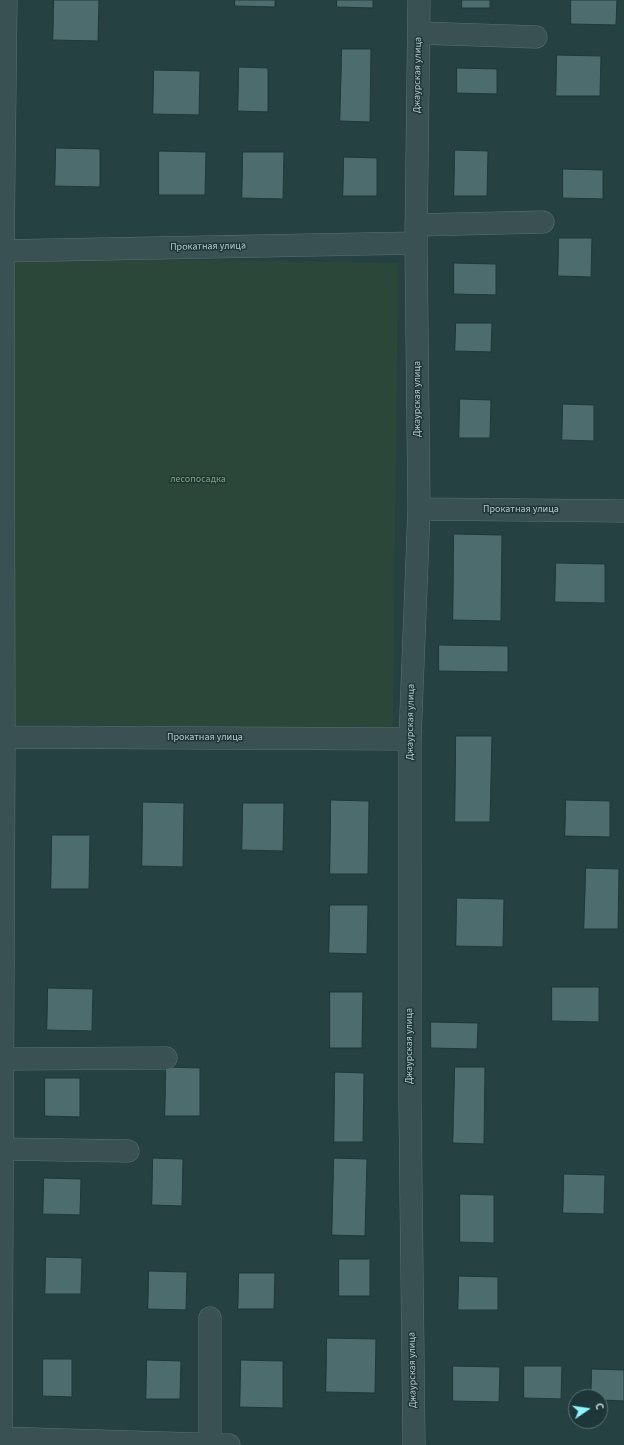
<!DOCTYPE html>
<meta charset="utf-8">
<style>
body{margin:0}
#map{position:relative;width:624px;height:1445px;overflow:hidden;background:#254142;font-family:"Source Sans 3",sans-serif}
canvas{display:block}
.north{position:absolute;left:568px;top:1389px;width:40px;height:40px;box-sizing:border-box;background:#1e3637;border:1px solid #5b7173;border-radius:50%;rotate:77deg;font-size:11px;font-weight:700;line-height:16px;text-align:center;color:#b6cacc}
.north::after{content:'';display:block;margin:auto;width:14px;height:18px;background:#8af6fd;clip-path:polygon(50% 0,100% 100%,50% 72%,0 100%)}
</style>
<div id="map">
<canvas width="624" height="1445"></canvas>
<div class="north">С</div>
</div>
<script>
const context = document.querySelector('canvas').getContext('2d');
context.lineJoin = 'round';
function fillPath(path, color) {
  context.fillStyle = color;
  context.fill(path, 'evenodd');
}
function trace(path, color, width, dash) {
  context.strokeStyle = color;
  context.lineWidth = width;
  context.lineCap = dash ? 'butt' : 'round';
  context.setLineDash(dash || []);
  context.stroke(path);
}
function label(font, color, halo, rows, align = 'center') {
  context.font = font + ' "Source Sans 3",sans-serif';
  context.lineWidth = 3;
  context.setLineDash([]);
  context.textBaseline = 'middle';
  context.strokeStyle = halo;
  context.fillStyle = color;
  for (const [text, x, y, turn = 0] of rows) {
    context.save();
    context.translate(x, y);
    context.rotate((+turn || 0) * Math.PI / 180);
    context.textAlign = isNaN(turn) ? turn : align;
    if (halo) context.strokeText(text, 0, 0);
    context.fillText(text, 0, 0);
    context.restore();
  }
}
const green = new Path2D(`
 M0,257l398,6 -5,466 -393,-5z`);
const building = new Path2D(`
 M54,0h45l-1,41 -45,-1z
 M235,0h40v7l-40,-1z
 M337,0h36v8l-36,-1z
 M462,0h28v8h-28z
 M571,0h46l-1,25 -45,-1z
 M342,49h29l-1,73 -30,-1z
 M557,55l44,1 -1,40h-44z
 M239,67l29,1v44l-30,-1z
 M457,68l40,1v25l-40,-1z
 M154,70l46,1 -1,44 -46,-1z
 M56,148l44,1v38l-45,-1z
 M455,150l33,1 -1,45h-33z
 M159,151l47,1 -1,43h-46z
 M243,152h41l-1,47 -41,-1z
 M344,157l33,1v38h-34z
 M563,169l40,1v29l-40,-1z
 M559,238h33l-1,39 -33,-1z
 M454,263l42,1v31l-42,-1z
 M456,323h36l-1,29 -36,-1z
 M460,399l31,1 -1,38h-31z
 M563,404l31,1v36l-32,-1z
 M454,534l48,1 -1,86 -48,-1z
 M556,563l49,1v39l-50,-1z
 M439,645l69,1v26l-69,-1z
 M456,736h36l-2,86h-35z
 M331,800l38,1 -1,73h-38z
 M566,800l44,1v36l-45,-1z
 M143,802l41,1 -1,64 -41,-1z
 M243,803h41l-1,48 -41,-1z
 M52,835h38l-1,54h-38z
 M586,868l33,1 -1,60h-34z
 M457,898l47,1 -1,48 -47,-1z
 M330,905h38l-1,49 -38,-1z
 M552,987h47v35l-47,-1z
 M48,988l45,1 -1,42 -45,-1z
 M330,992h33l-1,56h-32z
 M431,1022l47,1 -1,26 -46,-1z
 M166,1067l34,1v48h-35z
 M455,1067h30l-1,77 -31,-1z
 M335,1072l29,1 -1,69h-29z
 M45,1078h35v39l-35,-1z
 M153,1158l30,1 -1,47 -30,-1z
 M334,1158l33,1 -2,77 -33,-1z
 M564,1174l41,1 -1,39 -41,-1z
 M44,1178l37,1 -1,36 -37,-1z
 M460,1194l34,1v48l-34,-1z
 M46,1257l36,1 -1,36h-36z
 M339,1259h31v37h-31z
 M149,1271l38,1 -1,38 -38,-1z
 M239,1273h36l-1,36h-36z
 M459,1276l39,1v33h-40z
 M327,1338l49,1 -1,54 -49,-1z
 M43,1359h29v38l-29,-1z
 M147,1360l34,1 -1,38h-34z
 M241,1360l42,1v47l-43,-1z
 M453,1366l47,1 -1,35 -46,-1z
 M524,1366h38l-1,33 -37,-1z
 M592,1369l32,1v31l-24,-1v-3h-9z`);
const minor = new Path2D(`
 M419,33l117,4
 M416,225l127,-3
 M0,251l416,-8
 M419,509l205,2
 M0,737l410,2
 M3,1059l163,-1
 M0,1149l128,2
 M0,1438l229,7
 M210,1444v-126
 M1,1445l3,-708 -1,-486 3,-251
 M414,1445l-4,-342v-364l9,-230 -3,-266 3,-243`);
const streetNames = [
 ["Джаурская улица",418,75,-89],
 ["Прокатная улица",208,247,-1],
 ["Джаурская улица",418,399,-90],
 ["Прокатная улица",521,510],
 ["Джаурская улица",411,722,-89],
 ["Прокатная улица",205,738],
 ["Джаурская улица",410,1046,-90],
 ["Джаурская улица",413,1370,-91]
];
const parkNames = [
 ["лесопосадка",198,480]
];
fillPath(green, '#2a4739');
fillPath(building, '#4d6c6d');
trace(building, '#203839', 1);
trace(minor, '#5a7172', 23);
trace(minor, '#395152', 22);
label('10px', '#b6cacc', '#1e3637', streetNames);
label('10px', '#83a373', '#1e3637', parkNames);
</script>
